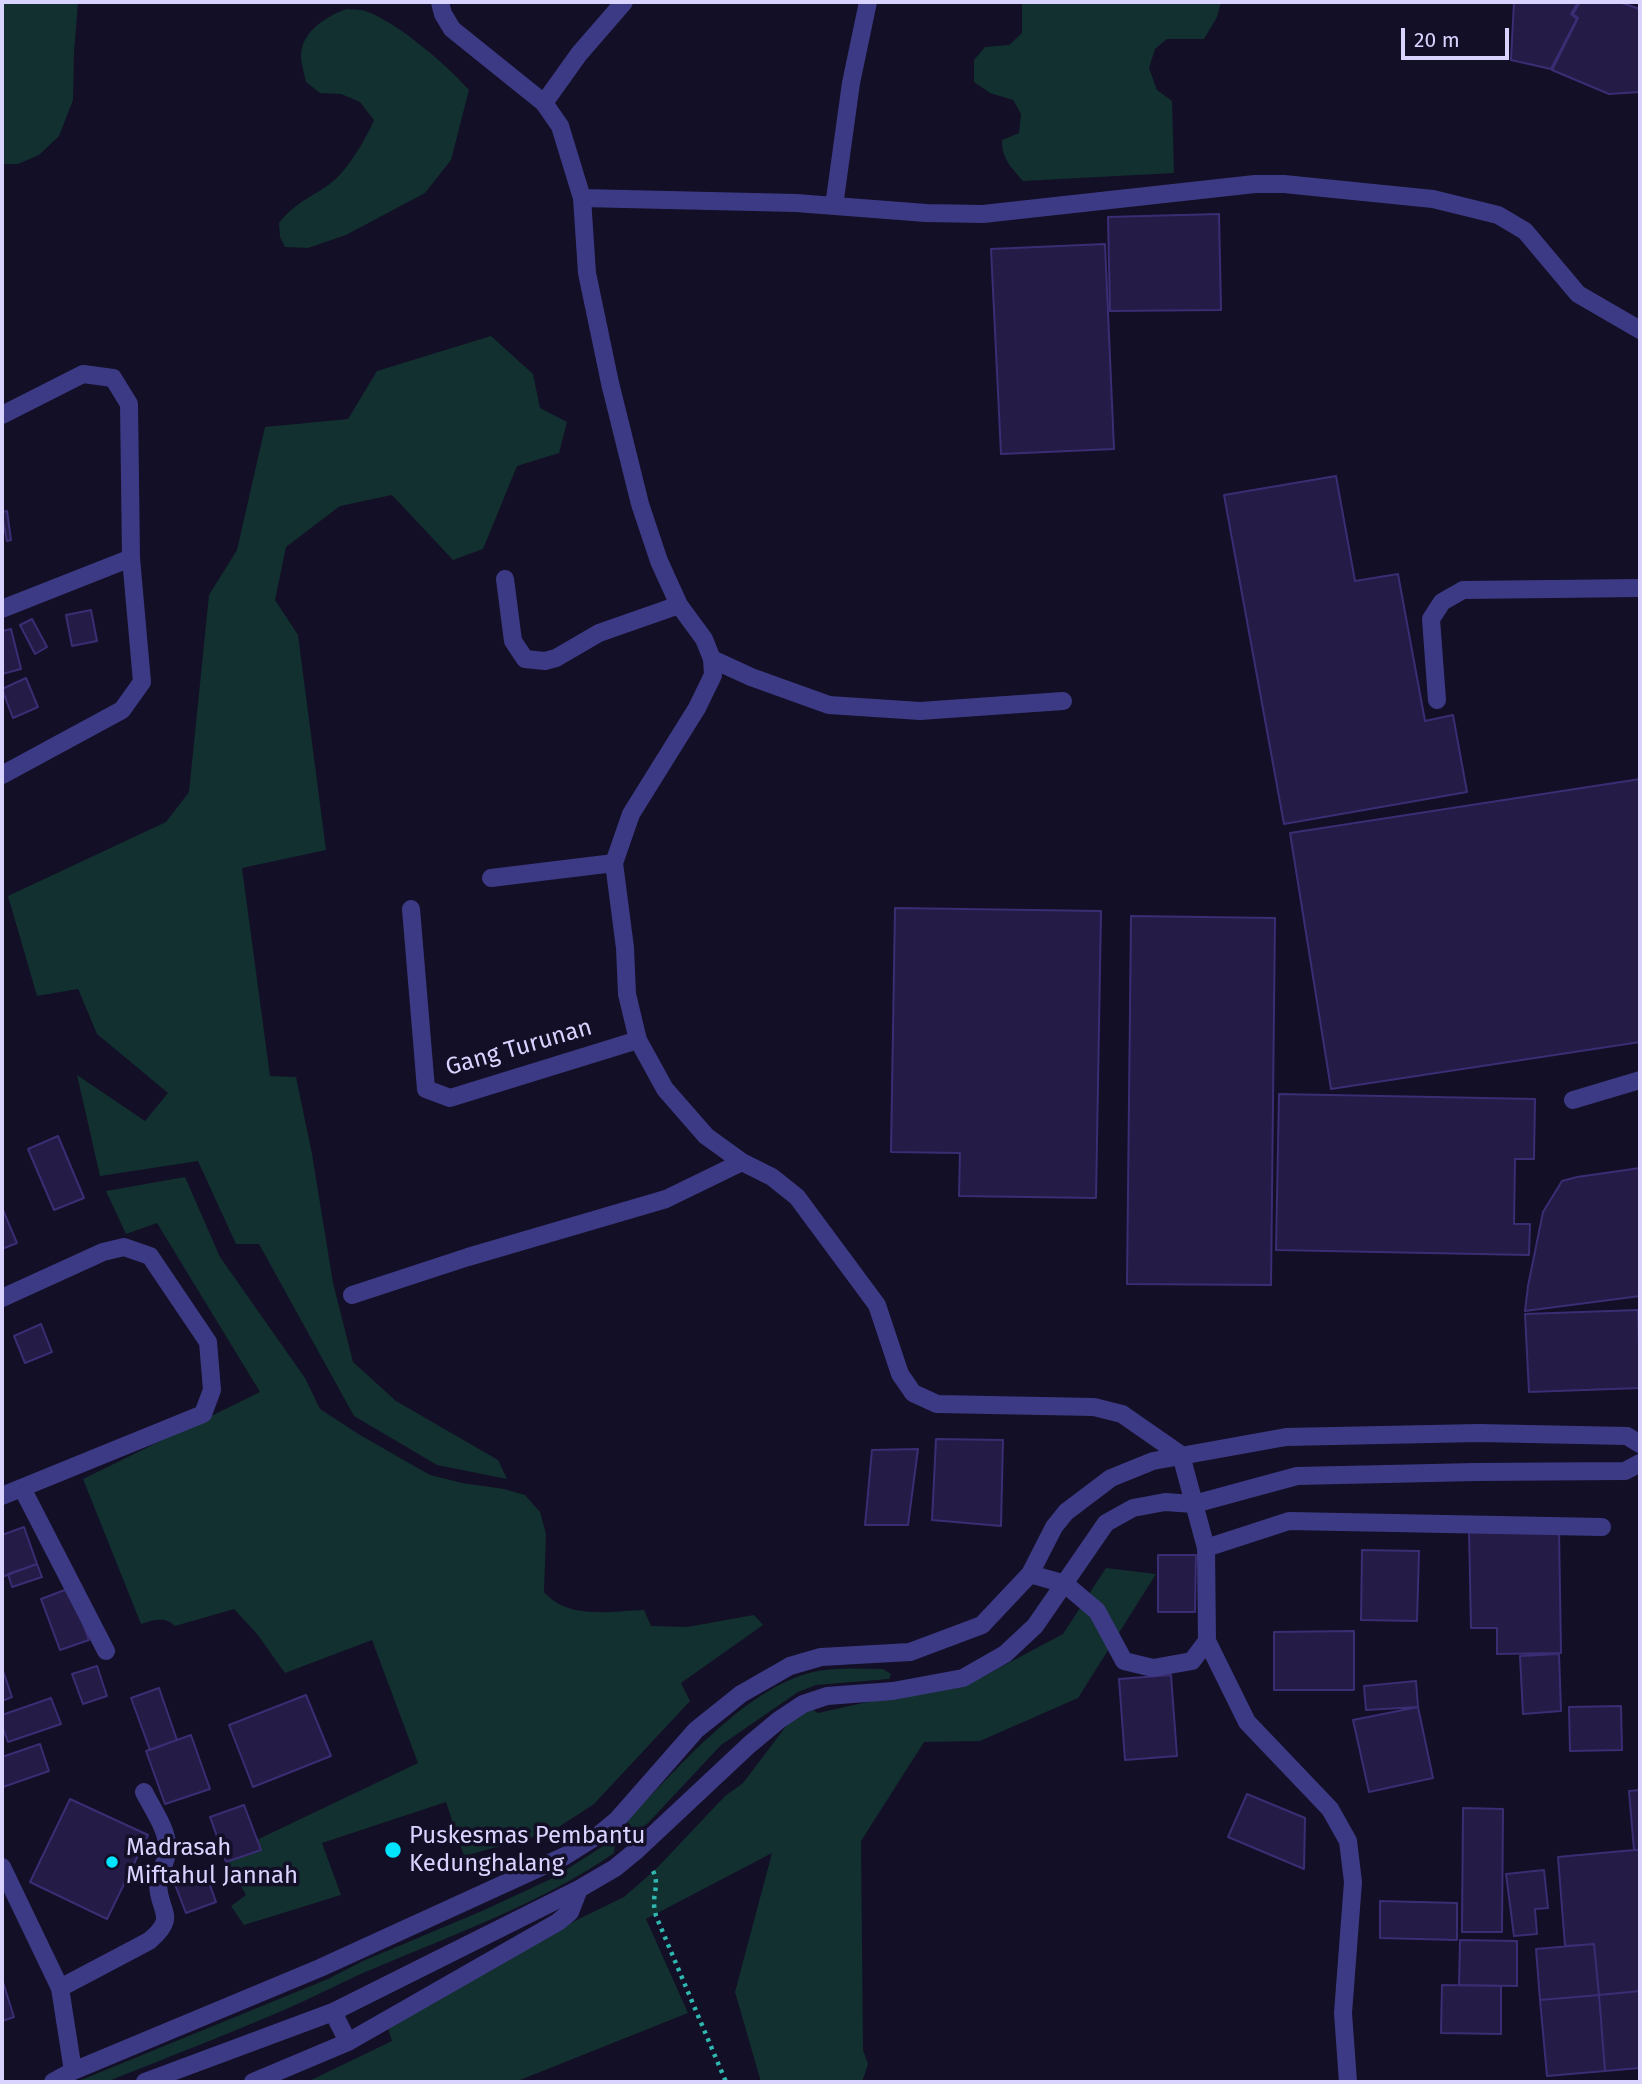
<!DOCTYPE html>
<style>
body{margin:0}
#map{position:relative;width:1642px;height:2084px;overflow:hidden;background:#130f26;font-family:"Fira Sans",sans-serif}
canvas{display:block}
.frame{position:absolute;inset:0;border:4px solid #d9d4ff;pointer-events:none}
.scale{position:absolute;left:1401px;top:28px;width:108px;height:32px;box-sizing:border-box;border:4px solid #d9d4ff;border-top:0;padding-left:9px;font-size:21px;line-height:24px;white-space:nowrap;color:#d9d4ff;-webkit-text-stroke:5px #130f26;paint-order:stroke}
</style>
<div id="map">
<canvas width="1642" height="2084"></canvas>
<div class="frame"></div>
<div class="scale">20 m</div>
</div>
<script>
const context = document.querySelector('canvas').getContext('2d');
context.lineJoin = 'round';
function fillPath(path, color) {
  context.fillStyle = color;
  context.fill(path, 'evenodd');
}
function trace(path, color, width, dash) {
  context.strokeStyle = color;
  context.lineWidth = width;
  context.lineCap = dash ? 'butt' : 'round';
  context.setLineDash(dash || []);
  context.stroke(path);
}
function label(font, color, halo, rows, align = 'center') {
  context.font = font + ' "Fira Sans",sans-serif';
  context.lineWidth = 7;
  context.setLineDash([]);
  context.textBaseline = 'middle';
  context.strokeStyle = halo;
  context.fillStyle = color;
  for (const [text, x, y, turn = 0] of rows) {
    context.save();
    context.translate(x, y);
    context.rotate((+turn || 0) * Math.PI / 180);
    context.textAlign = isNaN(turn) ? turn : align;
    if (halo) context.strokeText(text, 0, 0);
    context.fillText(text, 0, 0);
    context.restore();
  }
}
const green = new Path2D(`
 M4,2h74l-4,51 -1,47 -14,36 -20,19 -21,9h-16v-158z
 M1022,2h199l-4,15 -13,22h-37l-12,10 -6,19 8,22 15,11 2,72 -151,8c-12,-14 -21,-22 -21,-41l17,-7 2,-19 -8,-14 -23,-7 -16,-11v-22l11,-13 24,-2 13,-12z
 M347,9c6,1 15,0 21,3 31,12 79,53 101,78l-18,70 -26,33 -79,42 -38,13 -23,-1 -5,-10 -1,-14c17,-21 31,-25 52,-40 17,-13 35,-44 43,-63l-14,-18 -19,-8 -21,-1 -14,-11c-2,-10 -7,-24 -4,-34 5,-20 27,-33 45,-39z
 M491,336l42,38 7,34 27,14 -8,31 -42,13 -34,83 -30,11 -61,-65 -52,11 -54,41 -11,53 23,35 28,215 -84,18 28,208 26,1 16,77 21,129 20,79 43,39 102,59 9,19 -70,-14 -83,-49 -95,-172h-23l-38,-83 -98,15 -23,-101 68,46 23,-28 -71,-59 -19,-45 -41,7 -29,-100 158,-74 23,-30 20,-197 28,-45 28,-123 83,-8 29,-48z
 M185,1177l35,80 85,121 15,31 40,26 70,40 32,8 42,6 21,6 15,17 6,22 -2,58c24,28 66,19 100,18l7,16 36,1 67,-12 9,10 -82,58 9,18 -96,103 -43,28 -87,24 -18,-54 -124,41 19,52 -97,30 -13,-19 15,-11 -23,-39 195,-93 -46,-123 -87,33 -28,-39 -23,-25 -59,17c-10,-10 -22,-6 -34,-2l-58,-145 177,-87 -103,-169 -31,11 -20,-43z
 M1106,1568l50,6 -78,124 -98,43 -56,1 -63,99 2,209 5,14 -6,18h-101l-26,-90 37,-139 -126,66 42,94 -173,69h-208l85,-41 -5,-16 134,-78 103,-50 32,-28 69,-73 18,-13 60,-79 15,9 166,-37 79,-42z
 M883,1669l8,5 -2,5 -73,6 -18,7 -77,53 -73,78 -9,6 -8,2 -4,-5 2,-8c48,-48 116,-130 184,-146 22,-5 47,-3 70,-3z
 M608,1843l7,2 -1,8c-72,50 -159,81 -239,115 -28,11 -54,26 -82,38 -61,27 -125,51 -187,76h-30l252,-103 35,-18 119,-50 71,-33z`);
const building = new Path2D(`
 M1514,2h64l-7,12 6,5 -26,50 -40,-9z
 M1580,2h39l21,7v83l-31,2 -57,-24 26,-52 -5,-4z
 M1219,214l2,96 -111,1 -2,-94z
 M1105,244l9,205 -113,5 -10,-205z
 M1336,476l19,105 43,-7 27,147 28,-6 14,77 -183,32 -60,-329z
 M7,511l4,29 -4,1 -5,-26v-3z
 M91,610l6,31 -25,5 -6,-31z
 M32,619l15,28 -12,7 -15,-29z
 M11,629l10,40 -19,5v-43z
 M26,678l12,29 -25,11 -11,-29z
 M1640,779v263l-309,47 -41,-256z
 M895,908l206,3 -5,287 -137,-2 1,-43 -69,-1z
 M1131,916l144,2 -4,367 -144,-1z
 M1279,1094l256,5 -1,60h-19l-1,65h16l-1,31 -253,-5z
 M58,1136l26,62 -30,12 -26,-61z
 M1640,1168v128l-115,15 3,-25 15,-74 19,-31 15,-4z
 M3,1210l14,33 -15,6v-38z
 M1638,1310l2,78 -111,4 -4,-78z
 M41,1324l11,28 -27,11 -11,-27z
 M936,1439l67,1 -2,86 -69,-6z
 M918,1449l-10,76h-43l7,-75z
 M24,1527l13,37 -35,13v-42z
 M1559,1529l2,124 -64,1v-26h-26l-2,-98z
 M1362,1550l57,1 -2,70 -56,-1z
 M1158,1555h38l-1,57h-37z
 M37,1564l5,13 -30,10 -4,-13z
 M70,1588l19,52 -29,10 -19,-51z
 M1354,1631v59h-80v-58z
 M1559,1654l2,57 -38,3 -3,-58z
 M97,1666l10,30 -24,8 -11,-30z
 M2,1668l10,29 -10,4z
 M1171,1675l6,81 -52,4 -6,-81z
 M1416,1681l2,26 -52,3 -2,-24z
 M159,1688l18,52 -27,10 -19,-52z
 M306,1695l25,61 -78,31 -24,-62z
 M51,1698l10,26 -53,18 -6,-16v-11z
 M1621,1706l1,44 -52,1 -1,-44z
 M1418,1707l15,71 -64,14 -16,-72z
 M191,1735l19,54 -45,15 -19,-53z
 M40,1744l9,27 -46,16 -1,-30z
 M1640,1790v60h-6l-5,-59z
 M1247,1794l58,24 -1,51 -76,-32z
 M70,1799l78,36 -41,84 -77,-37z
 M244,1805l17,45 -35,12 -16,-45z
 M1463,1808l40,1 -1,123h-40z
 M1634,1850h6v141l-41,4 -5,-51 -29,2 -7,-89z
 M1544,1870l4,38 -13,1 2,25 -23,2 -8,-62z
 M205,1871l11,31 -30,11 -12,-31z
 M1380,1901l77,2v37l-77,-2z
 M1460,1940l57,1v45l-58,-1z
 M1594,1944l5,51 -59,5 -4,-51z
 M2,1979l12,38 -12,4z
 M1442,1985l59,1v48l-60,-1z
 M1640,1991v77l-35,3 -6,-76z
 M1599,1995l6,76 -58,5 -7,-76z`);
const path = new Path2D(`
 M653,1871c6,12 1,20 1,32 0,4 1,9 2,13l70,166`);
const lane = new Path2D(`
 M505,579l8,62 12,18 20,2 11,-3 43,-25 80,-28
 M1437,700l-6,-81 11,-17 21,-12 177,-2
 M1573,1100l67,-20
 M1065,1584l32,27 27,50 29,7 39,-7 15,-20
 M60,1988l89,-47c30,-25 9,-29 9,-58 1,-11 8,-19 9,-31 3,-19 -14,-42 -23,-60`);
const street = new Path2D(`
 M440,2l3,12 9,15 92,74 16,23 22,72 5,75 23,110 30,121 19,57 20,44 25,34 8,20 1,16 -16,33 -66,106 -17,49 11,85 2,46 11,46 27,49 41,47 36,26 30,15 25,20 80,108 23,69 13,19 24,11 157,3 28,7 59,41 25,93 1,93 40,81 83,87 18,32 5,41 -10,131 5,69
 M544,103l35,-49 45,-52
 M582,198l214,5 130,10 57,1 272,-30h29l149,15 65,16 27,16 53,63 62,36
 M834,206l17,-123 17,-81
 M2,415l81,-41 30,4 16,26 2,154 11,124 -20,28 -120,65
 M2,609l129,-51
 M712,659l39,18 78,28 91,6 143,-10
 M491,878l123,-15
 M411,909l15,180 24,9 188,-58
 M352,1295l116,-38 198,-58 76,-37
 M2,1298l101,-46 21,-5 26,9 58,86 4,48 -9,24 -201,82
 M22,1488l84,163
 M1206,1548l83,-27 313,6
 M1030,1574l35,10
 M2,1867l58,121 13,83
 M333,2012l15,30
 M53,2082l20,-11 247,-103 245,-112 35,-22 17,-14 79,-90 45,-36 49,-28 31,-9 89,-5 72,-27 48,-51 24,-47 12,-15 45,-34 42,-17 133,-24 193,-4 148,3 13,8
 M145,2082l188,-70 246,-123 36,-21 22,-18 112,-105 30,-25 24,-16 24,-8 66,-5 70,-13 42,-24 30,-28 71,-103 27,-15 32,-6 29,2 103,-28 179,-4 149,-1 15,-8
 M253,2082l95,-40 210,-120 12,-10 9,-23`);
const markers = [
 [393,1850,9,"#00e5ff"],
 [112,1862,7,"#00e5ff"]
];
const streetNames = [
 ["Gang Turunan",519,1048,-16]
];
const poiNames = [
 ["Puskesmas Pembantu",409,1836],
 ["Kedunghalang",409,1864],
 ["Madrasah",126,1848],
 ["Miftahul Jannah",126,1876]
];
fillPath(green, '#12302f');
fillPath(building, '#241b47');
trace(building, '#3b2d73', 2);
trace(path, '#2fb8b0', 4.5, [3.5, 5]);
trace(lane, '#3d3a85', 18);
trace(street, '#3d3a85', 18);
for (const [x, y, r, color] of markers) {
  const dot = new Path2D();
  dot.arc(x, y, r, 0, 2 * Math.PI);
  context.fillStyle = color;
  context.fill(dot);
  trace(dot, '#130f26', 2.5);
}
label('24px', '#d9d4ff', '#130f26', streetNames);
label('24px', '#d9d4ff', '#130f26', poiNames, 'left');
</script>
